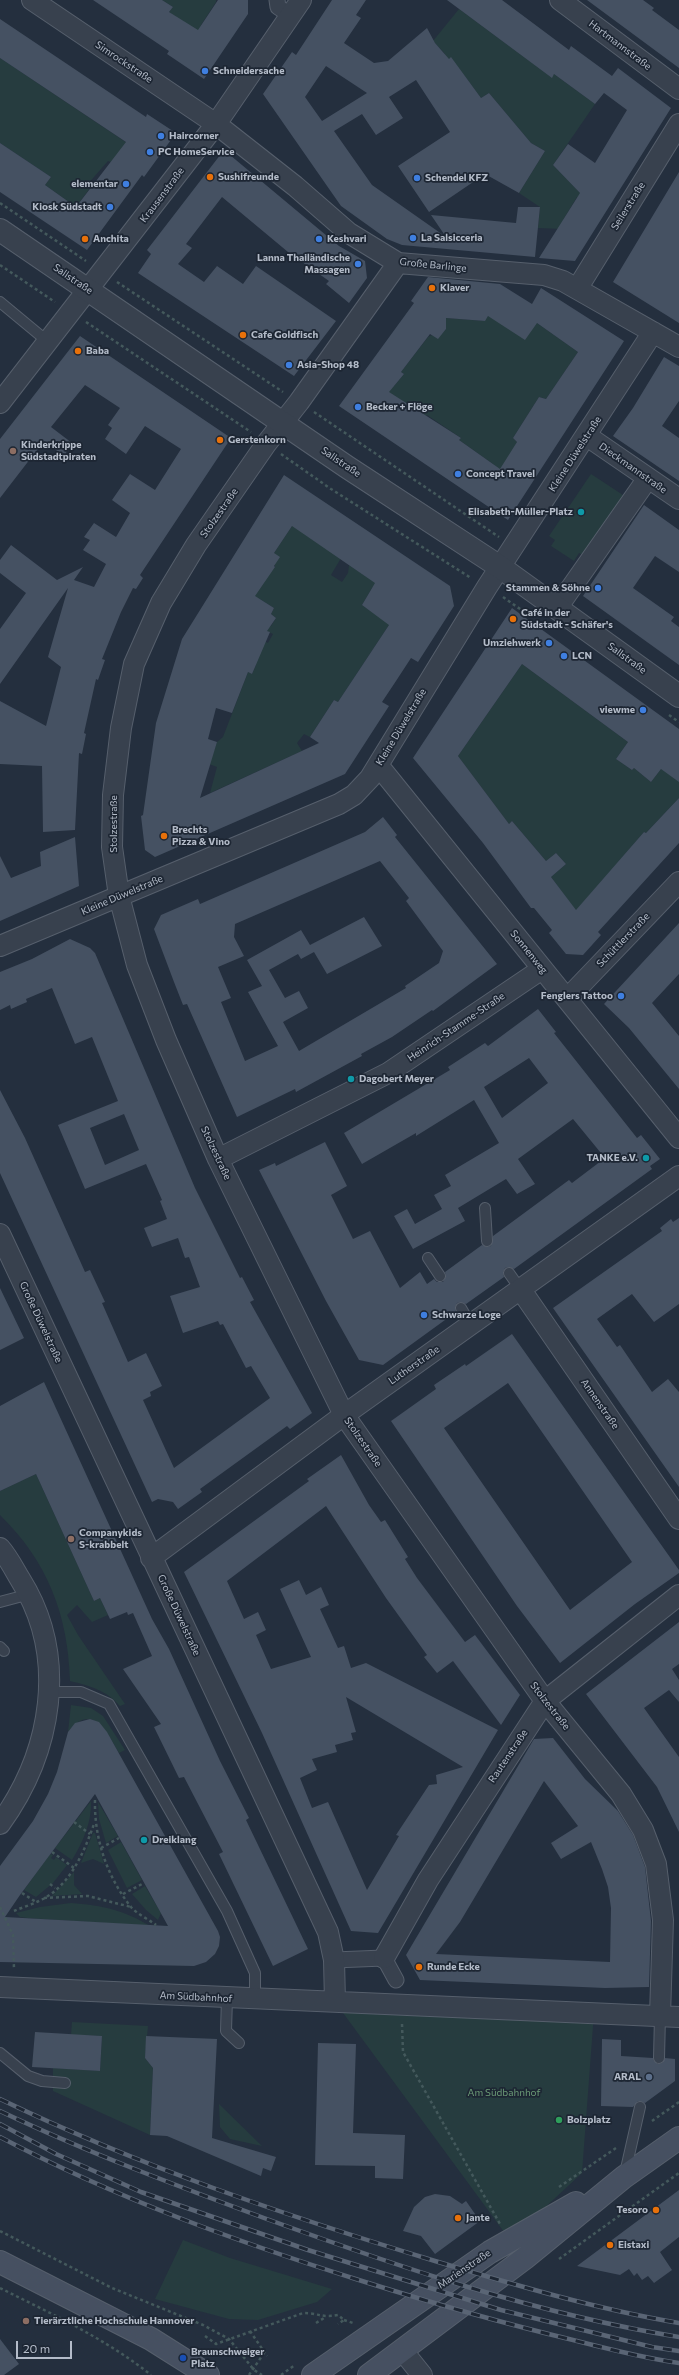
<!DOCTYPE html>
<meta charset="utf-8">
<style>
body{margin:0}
#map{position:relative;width:679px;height:2375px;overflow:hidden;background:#242f3e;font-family:Commissioner,sans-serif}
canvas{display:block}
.scale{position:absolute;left:16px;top:2341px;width:56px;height:18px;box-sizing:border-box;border:2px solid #b4bcc9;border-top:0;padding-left:5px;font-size:12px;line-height:14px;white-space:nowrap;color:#b4bcc9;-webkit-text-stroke:3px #1d2633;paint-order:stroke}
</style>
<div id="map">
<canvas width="679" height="2375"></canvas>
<div class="scale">20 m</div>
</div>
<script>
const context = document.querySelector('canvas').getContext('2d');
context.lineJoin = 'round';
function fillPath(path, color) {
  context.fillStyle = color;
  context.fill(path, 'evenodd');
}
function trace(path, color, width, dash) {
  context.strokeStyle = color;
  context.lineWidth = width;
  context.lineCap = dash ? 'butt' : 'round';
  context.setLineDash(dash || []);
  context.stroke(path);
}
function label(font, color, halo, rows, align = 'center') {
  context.font = font + ' Commissioner,sans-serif';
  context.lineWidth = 3.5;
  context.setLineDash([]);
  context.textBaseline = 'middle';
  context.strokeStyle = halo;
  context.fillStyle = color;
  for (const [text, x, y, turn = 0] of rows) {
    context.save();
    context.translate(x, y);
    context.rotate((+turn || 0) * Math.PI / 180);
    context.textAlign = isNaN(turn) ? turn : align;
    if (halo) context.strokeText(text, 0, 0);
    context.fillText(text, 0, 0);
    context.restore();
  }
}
const green = new Path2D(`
 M162,0h54v2l-15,23 -1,11 -31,-24 4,-5z
 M459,9l92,68 3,-3 41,30 -42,61 29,30 -2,2h-3l-14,23 3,2 -4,7 -24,-1 2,-21 -21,-14 26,-42 -14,-8 -42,-50 -8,5 -30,-40 -12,6 -3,-3 9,-7 -12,-13z
 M0,58l130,87 -19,17 -3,-1 -21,24 3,3 -14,19 -31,-22 6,-8 -51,-34z
 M488,316l49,7 41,29 -32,47 -7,-2 -26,41 4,4 -12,35 -12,-13 -34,-24 2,-2 -34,-23 -1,1 -43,-23 11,-7 10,-12 -3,-2 27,-35 4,-2 6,3 8,-9v-11l38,3z
 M591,474l35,23 -40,60 -7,-4 -5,8 -23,-15 4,-6 -6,-4z
 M296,520l8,14 37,24 -10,17 11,7 6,-9 1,-8 30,20 -7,3 -10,17 13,9 18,5 -55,83 -4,-2 -24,37 -6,-3 -7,9 5,8 -92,42 7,-26 -8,-3 8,-22 6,-5 25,-65 4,2 4,-9 -4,-2 12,-22 4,2 5,-9 -12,-6 10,-2 5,-8 -5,-4 3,-6 -16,-10 -10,1 27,-32 -1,-14z
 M522,664l106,78 -12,17 16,11 2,-2 17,14 10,-13 18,3v26l-33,35 -2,-1 -68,79 -25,-34 15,-13 -10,-11 -10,8 -34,-40 -3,3 -51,-68z
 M36,1474l58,127 6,-3 8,17 -16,7 -15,-17 -10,10 11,20 47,69 -5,2c-14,-16 -30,-20 -50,-25 -2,-66 -22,-119 -70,-166v-24z
 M71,1705l20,3 12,8 22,34 -6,3c-12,-21 -27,-52 -51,-21z
 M91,1801c1,20 -8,41 -19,59l-17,-12z
 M98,1802l20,34 -12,7 -7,-24z
 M93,1833h2l9,31 -11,-5 -12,4z
 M121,1842l21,38 -15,8 -19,-38z
 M50,1854l3,1 -2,3 3,2 2,-3 11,8 -14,18 -17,14 -12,-7z
 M74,1872v13l8,9 -30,2z
 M145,1886l16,27 -3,7 -12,-10 -14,-16z
 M71,1903c30,2 53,7 79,23l-123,-8 -7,-1 -4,-4 24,-6z
 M335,2002l259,11 -12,160 -72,67z
 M72,2022l76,4 -3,32 8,10 -3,67 -97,-44v-23l47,3 2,-35 -31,-1z
 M219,2104l43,42 -32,-7 -10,-12z
 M183,2240l47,18 102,31 -15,13 -59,18 -29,-1 -74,-20z`);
const building = new Path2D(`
 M93,0h69l11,7 -4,5 29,18 20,-30h30v14l-44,65 -37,-25 2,-3z
 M332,0h34l-10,15 5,3 -17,25 30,20 14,-2 39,-33 8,15 14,16 2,-2 30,41 8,-5 42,50 14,8 -26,42 -34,-19 -56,38 -31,-46 52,-34 -34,-52 -27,17 14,21 -27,17 -14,-21 -28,17 38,54 74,52 -15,-22 85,8 2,-16h22l-5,50 -133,-12 -15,-6 -46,-33 -78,-112 29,-42 4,3zM326,66l41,27 -45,28 -17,-24z
 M447,0h55l67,50 2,-4 41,30 6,-8 53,40 -96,153 -36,-3 41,-65 -27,-28 15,-21 27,19 32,-53 -23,-17 -9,11 -41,-30 -2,4z
 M587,0h56l11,8 -2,2 27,20v38z
 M0,19l146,98 1,-3 29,19 -32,44 -2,-2 -55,75 -87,-58v-49l51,34 -6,8 31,22 50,-65 -126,-84z
 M224,150l115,96 26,15 2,17 -18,25 -23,-19 3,-3 -41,-29 -66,-55 -36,47 6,4 -14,16 26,18 13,-16 26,18 13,-18 80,55 -42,55 -156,-103 13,-19 -4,-4z
 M679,172v151l-66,-41z
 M428,277l72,7 32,20 9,-16 83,53 -116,179 -169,-114 75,-103 -3,-2zM488,316l37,24 12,-17 41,29 -32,47 -7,-2 -26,41 4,4 -17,27 -41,-29 2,-2 -72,-46 15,-18 -3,-2 29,-38 8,5 8,-10v-11l39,3z
 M80,336l151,102 -91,137 3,3 -7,11 -3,-1 -12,24 -19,47 3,1 -7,20 -2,-1 -12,54 2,1 -4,20 -3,-1 -4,77 -32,2 -1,-66 -42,-2v-63l46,25 15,-59 -13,-10 20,-69 -68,96v-55l26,-36 -26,-20v-13l11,-15 46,35 26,-13 -9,13 20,7 12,-23 -23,-14 7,-10 -6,-3 10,-14 22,14 14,-24 -18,-13 18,-26 25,16 26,-41 -36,-23 -19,28 -21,-15 7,-11 -4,-3 12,-17 -35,-23 -34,42 21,16 -8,13 -20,-15 -44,57v-59z
 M664,357l15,9v35l-17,25 17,12v43l-66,-45 20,-28z
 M284,475l166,111 4,20 -36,56 -7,-4 -15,23 -14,21 7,4 -44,68 -190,83 -10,-7 -4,-34 2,-1 13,-92 26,-84zM292,526l83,57 -13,22 27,20 -51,77 -4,-2 -24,37 9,6 -119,55 17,-56 -9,-3 8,-31 16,5 16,-41 4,2 18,-42 -3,-1 9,-13 -5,-4 3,-6 -19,-12 20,-29 -1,-1 6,-9 -6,-4z
 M644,505l35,25v42l-24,-16 -22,32 41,29 -3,4 8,6v38l-96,-69z
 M512,608l167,121v53l-18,-13 -10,13 -17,-14 -2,2 -16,-11 12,-17 -106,-78 -64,92 51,68 3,-3 34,40 10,-8 10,11 -15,13 25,33 68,-78 2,1 33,-35v45l-81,89 3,3 -18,20 -17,-1 -17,-21 3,-3 -18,-22h-3l-48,-65 -70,-85z
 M383,817l14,18 -2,2 102,127 -64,47 -1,-1 -40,27 -31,17 1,2 -66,36 -1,-3 -58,28 -50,-113 -4,1 -9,-23 -20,-53 7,-14 37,-16 2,5 165,-72zM380,861l29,37 -3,3 37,50 -4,12 -34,23 1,2 -107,63 -16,-29 25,-14 -9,-17 -14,7 -16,-28 29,-16 3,5 13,-7 13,22 55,-28 -18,-29 -54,28 -9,-15 -54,30 15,26 -14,6 30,54 -33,15 -24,-59 10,-4 -13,-31 26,-11 -10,-19 1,-13z
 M75,837l4,49 -79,35v-65l11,22 30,-12 -1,-14z
 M679,923v51l-27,29 27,33v53l-50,-61 -25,-24z
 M70,939l20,9 5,5 100,235 45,90 2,-1 12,23 -4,2 62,111 -22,16 -3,-3 -87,63 2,3 -24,17 -5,-7 -15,-3 -6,3 -152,-329v-83l25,48 60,134 5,-2 15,32 -3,1 26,59 18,-9 16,33 -12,6 1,4 -8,4 31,68 96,-70 -19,-32 -5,2 -23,-44 -3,1 -2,-4 -35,12 -13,-37 30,-9 -11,-30 -4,1 -7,-20 -26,9 -8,-19 23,-9 -7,-18 2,-1 -16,-36 -61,25 -27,-64 60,-24 -26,-64 -17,7 -23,-56 -26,11 1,3 -16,7 -1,-4 -10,5v-38l32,-13zM124,1114l15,36 -34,15 -15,-37z
 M538,1009l18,23 -2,1 83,105 4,-3 19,24 -10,7 2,3 -138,100 -5,-2 -4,1 -2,5 1,4 -38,27 -5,-2 -4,1 -2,5 1,4 -73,53 -24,-5 -33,-59 -67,-131 16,-7 1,3 49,-24 22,44 -16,9 22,44 17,-8 30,57 20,-16 7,12 7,-5 3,3h6l3,-6 -1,-4 37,-27 5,2 4,-1 2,-10 76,-56 3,3 33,-25 -32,-39 -55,40 17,25 -18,10 -11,-15 -48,29 7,13 -52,28 -19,-33 13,-7 8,15 27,-15 -8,-14 17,-9 -6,-11 54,-32 -25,-43 -58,36v-3l-54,31 -18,-31 106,-63 -2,-3 37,-24 3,3zM529,1058l19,25 -46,35 -18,-31z
 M679,1218v86l-25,18 -22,-28 -35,25 20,28 3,-2 32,47 16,-13 11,13v95l-126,-179 109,-77 -2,-3 11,-9 2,3z
 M0,1288l24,50 -24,12z
 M512,1334l167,236v3l-44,31 -75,59 -43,-57 -126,-185 45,-32 -2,-4 31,-21 1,2zM508,1383l124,179 -62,48 -126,-182z
 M44,1382l108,237 17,30 51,112 29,57 -3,2 62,129 -35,17 -54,-112 4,-2 -39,-75 -5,1 -25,-51 7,-3 -38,-55 29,-13 -19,-43 -5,2 -1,-3 -17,7 -10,-21 -6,3 -58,-127 -36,17v-85z
 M341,1455l28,50 12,17 4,-2 23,37 -3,2 12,19 48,64 10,-7 45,60 -19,30 -48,-64 -16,12 -13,-16 3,-2 -41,-57 -60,-92 -99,75 17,38 14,-7 8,18 -10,5 15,34 40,-12 -31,-68 19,-9 7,15 15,-8 8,18 -9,4 18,39 6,-2 7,22 15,-5 132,67 -120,203 -27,-2 -89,-198 -78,-161 125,-91 -2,-2zM346,1697l117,70 -27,8 1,9 -8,1 -33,50 3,1 -32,54 -39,-88 -16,6 -12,-30 17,-8 -5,-11 25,-7 -2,-7 18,-5 -2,-7 5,-1z
 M679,1622v42l-7,5 7,11v22l-10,-12 -25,18 35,49v75l-22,-45 -71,-93z
 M90,1719l9,3 8,10 111,199 2,6 -1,9 -4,8 -9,8 -12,4 -194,-4v-96l33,-45 15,-27 9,-22 11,-40 7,-9zM95,1794l73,132 -163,-9 15,-22z
 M553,1738l32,41 33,32 15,24 12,32 6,54 -2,66 -44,1 -185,-8 -14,-25 128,-216zM544,1781l34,45 -27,17 10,16 30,-17 11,27 6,18 3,21 -1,54 -174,-8 24,-32z
 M35,2032l67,4 -2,35 -68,-4z
 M146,2036l71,3 -5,99 64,19 -5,14 -8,-3 -2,8 -94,-40 -17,-1 3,-67 -8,-10z
 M602,2039l19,1v16l32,2 1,3 4,3 4,-1 3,-5 10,1v22l-30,22 -7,-2 -5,6 -32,-1z
 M318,2043l38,1 -3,89 52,2 -2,44 -28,-1v-12l-60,-1z
 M679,2190v47l-19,15 12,18 -18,13 -6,-7 -6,4 -5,-7 -3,3 -5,-7 -9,6 -43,-9z
 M435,2194l15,2 12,8 4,-3 14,20 -45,33 -14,-18 -18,-5 11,-24 11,-10z
 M0,2339l19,25 -15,11h-4z`);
const path = new Path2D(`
 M0,203l86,58
 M0,265l55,37
 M117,282l166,110
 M86,322l165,110
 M314,412l185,125
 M281,454l50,35 140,89
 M503,597l27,19
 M669,715l10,7
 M95,1800c-1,38 12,77 36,107 6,7 17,12 25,18
 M74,1822l16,12
 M101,1848l18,-10
 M52,1852l22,16
 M50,1884l5,4
 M22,1893l14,9
 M123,1894l21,-11
 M44,1898l44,-2 43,11
 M0,1907l13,28 1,34
 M14,1911c9,-4 20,-7 29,-12 28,-15 41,-47 51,-75
 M402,2024l1,28 97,172
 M652,2121l27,-19
 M559,2187l57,-39
 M0,2231l112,57 91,37 26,14 25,31 8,5
 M559,2259l120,-86
 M0,2288c52,26 106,51 151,87
 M344,2320l9,3
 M316,2323l8,-5
 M250,2331l17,25
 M205,2336l11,8 87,-31c15,0 18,5 35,2l6,5 -6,4
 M249,2375l15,-22
 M281,2375l14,-10`);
const service = new Path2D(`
 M0,302l47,39
 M485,1208l2,33
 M428,1258l12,18
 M509,1273l12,17
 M461,1308l10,17
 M0,1602l30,-8
 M0,1647l4,4
 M50,1692h31l28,12 118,207 28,62v27
 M227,1998l-1,33 13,12
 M0,2053l28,23 14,5 23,2
 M659,2058l1,-42
 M625,2173l15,-66`);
const pedestrian = new Path2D(`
 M277,0l1,7 12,8
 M334,1960l50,-2 12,22`);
const minor = new Path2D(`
 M32,0l184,124 79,62 54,47 49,30 146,12 19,6 116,66
 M560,0l119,89
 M398,263l-99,139 -33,42 -70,101 -35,58 -27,61 -13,64 -8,67 -1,52 7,49 18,69 29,75 52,119 126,256 201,286 76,93 22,36 13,34 7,56 -3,96
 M577,289l102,-165
 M0,403l216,-279 85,-124
 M587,436l92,63
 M557,608l91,-130
 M378,765l301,373
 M0,946l339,-142 15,-9 16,-17 117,-191 166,-255
 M567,999l112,-117
 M218,1159l170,-86 154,-104
 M0,1234l328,698 6,28 1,42
 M521,1290l158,229
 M0,1548c8,9 14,21 20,31 49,78 32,173 -20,245
 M151,1558l193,-143 335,-239
 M384,1958l44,-78 117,-179 134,-106
 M0,1987l679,30
 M402,2350l20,25`);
const tertiary = new Path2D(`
 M0,230l347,237 153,100 179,129`);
const secondary = new Path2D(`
 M0,2262l151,77 57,36
 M313,2375l177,-123 86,-49
 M369,2375l156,-117 99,-81 55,-39`);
const rail = new Path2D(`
 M0,2099c139,67 287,117 435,162 80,24 161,48 244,62
 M0,2111c86,41 175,74 264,107 135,49 273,96 415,119
 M0,2124l56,30 85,38 167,58 193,60 151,37 27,4
 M0,2137c115,61 238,105 362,144 70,22 140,42 211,59 35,9 70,18 106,23`);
const markers = [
 [205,71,4,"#3f7fe0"],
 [161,136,4,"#3f7fe0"],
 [150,152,4,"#3f7fe0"],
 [210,177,4,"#e8710a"],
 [417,178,4,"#3f7fe0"],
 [126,184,4,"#3f7fe0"],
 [110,207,4,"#3f7fe0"],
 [413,238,4,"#3f7fe0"],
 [85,239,4,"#e8710a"],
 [319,239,4,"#3f7fe0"],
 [358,264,4,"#3f7fe0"],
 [432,288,4,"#e8710a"],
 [243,335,4,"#e8710a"],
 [78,351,4,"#e8710a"],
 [289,365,4,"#3f7fe0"],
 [358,407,4,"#3f7fe0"],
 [220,440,4,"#e8710a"],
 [13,451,4,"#8d6e63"],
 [458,474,4,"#3f7fe0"],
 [581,512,4,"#0f9aa8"],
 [598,588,4,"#3f7fe0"],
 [513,619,4,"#e8710a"],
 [549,643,4,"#3f7fe0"],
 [564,656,4,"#3f7fe0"],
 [643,710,4,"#3f7fe0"],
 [164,836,4,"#e8710a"],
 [621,996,4,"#3f7fe0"],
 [351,1079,4,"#0f9aa8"],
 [646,1158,4,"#0f9aa8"],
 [424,1315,4,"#3f7fe0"],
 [71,1539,4,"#8d6e63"],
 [144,1840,4,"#0f9aa8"],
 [419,1967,4,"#e8710a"],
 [649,2077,4,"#5c6f8a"],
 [559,2120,4,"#2e9e5b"],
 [656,2210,4,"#e8710a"],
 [458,2218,4,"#e8710a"],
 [610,2245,4,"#e8710a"],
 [26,2321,4,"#8d6e63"],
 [183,2358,4,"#1a4fb4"]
];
const streetNames = [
 ["Hartmannstraße",620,45,37],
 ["Simrockstraße",124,62,34],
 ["Krausenstraße",162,195,-53],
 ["Seilerstraße",628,206,-58],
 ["Große Barlinge",433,265,6],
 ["Sallstraße",73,279,34],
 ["Kleine Düwelstraße",575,454,-57],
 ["Sallstraße",341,462,34],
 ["Dieckmannstraße",633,468,35],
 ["Stolzestraße",219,513,-55],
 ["Sallstraße",627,658,36],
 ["Kleine Düwelstraße",401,727,-59],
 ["Stolzestraße",114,824,-90],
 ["Kleine Düwelstraße",122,895,-23],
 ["Schüttlerstraße",623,940,-46],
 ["Sonnenweg",529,952,51],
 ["Heinrich-Stamme-Straße",456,1027,-34],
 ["Stolzestraße",216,1153,65],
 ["Große Düwelstraße",41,1322,65],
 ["Lutherstraße",414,1365,-35],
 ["Annenstraße",600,1404,55],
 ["Stolzestraße",363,1442,55],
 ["Große Düwelstraße",179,1615,65],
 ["Stolzestraße",550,1706,52],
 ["Rautenstraße",508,1756,-56],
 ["Am Südbahnhof",196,1997,3],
 ["Marienstraße",464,2269,-34]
];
const poiNames = [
 ["Schneidersache",213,71],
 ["Haircorner",169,136],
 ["PC HomeService",158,152],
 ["Sushifreunde",218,177],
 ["Schendel KFZ",425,178],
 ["elementar",118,184,"right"],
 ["Kiosk Südstadt",102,207,"right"],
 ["La Salsicceria",421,238],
 ["Anchita",93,239],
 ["Keshvari",327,239],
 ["Lanna Thailändische",350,258,"right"],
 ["Massagen",350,270,"right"],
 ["Klaver",440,288],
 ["Cafe Goldfisch",251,335],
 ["Baba",86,351],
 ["Asia-Shop 48",297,365],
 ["Becker + Flöge",366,407],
 ["Gerstenkorn",228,440],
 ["Kinderkrippe",21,445],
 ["Südstadtpiraten",21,457],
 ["Concept Travel",466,474],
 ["Elisabeth-Müller-Platz",573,512,"right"],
 ["Stammen & Söhne",590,588,"right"],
 ["Café in der",521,613],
 ["Südstadt - Schäfer's",521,625],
 ["Umziehwerk",541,643,"right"],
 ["LCN",572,656],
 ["viewme",635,710,"right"],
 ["Brechts",172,830],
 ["Pizza & Vino",172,842],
 ["Fenglers Tattoo",613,996,"right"],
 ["Dagobert Meyer",359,1079],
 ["TANKE e.V.",638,1158,"right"],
 ["Schwarze Loge",432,1315],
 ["Companykids",79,1533],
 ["S-krabbelt",79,1545],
 ["Dreiklang",152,1840],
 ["Runde Ecke",427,1967],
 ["ARAL",641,2077,"right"],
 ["Bolzplatz",567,2120],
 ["Tesoro",648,2210,"right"],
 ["Jante",466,2218],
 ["Eistaxi",618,2245],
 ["Tierärztliche Hochschule Hannover",34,2321],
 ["Braunschweiger",191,2352],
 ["Platz",191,2364]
];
const parkNames = [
 ["Am Südbahnhof",504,2093]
];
fillPath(green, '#263c3f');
fillPath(building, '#455162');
trace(service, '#565f6c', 12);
trace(pedestrian, '#565f6c', 17);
trace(minor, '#565f6c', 22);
trace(tertiary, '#565f6c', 24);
trace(secondary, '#565f6c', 24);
trace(path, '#44595c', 2.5, [3, 3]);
trace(service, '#38414e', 10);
trace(pedestrian, '#38414e', 15);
trace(minor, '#38414e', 20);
trace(tertiary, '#38414e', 22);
trace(secondary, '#465061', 22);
trace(rail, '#5a6575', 4.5);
trace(rail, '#1d2633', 3, [9]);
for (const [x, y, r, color] of markers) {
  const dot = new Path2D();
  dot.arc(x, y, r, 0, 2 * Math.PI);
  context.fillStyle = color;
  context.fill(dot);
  trace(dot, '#1d2633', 1.5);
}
label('10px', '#b4bcc9', '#1d2633', streetNames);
label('bold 10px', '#b4bcc9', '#1d2633', poiNames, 'left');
label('10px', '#6b9a76', '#1d2633', parkNames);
</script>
